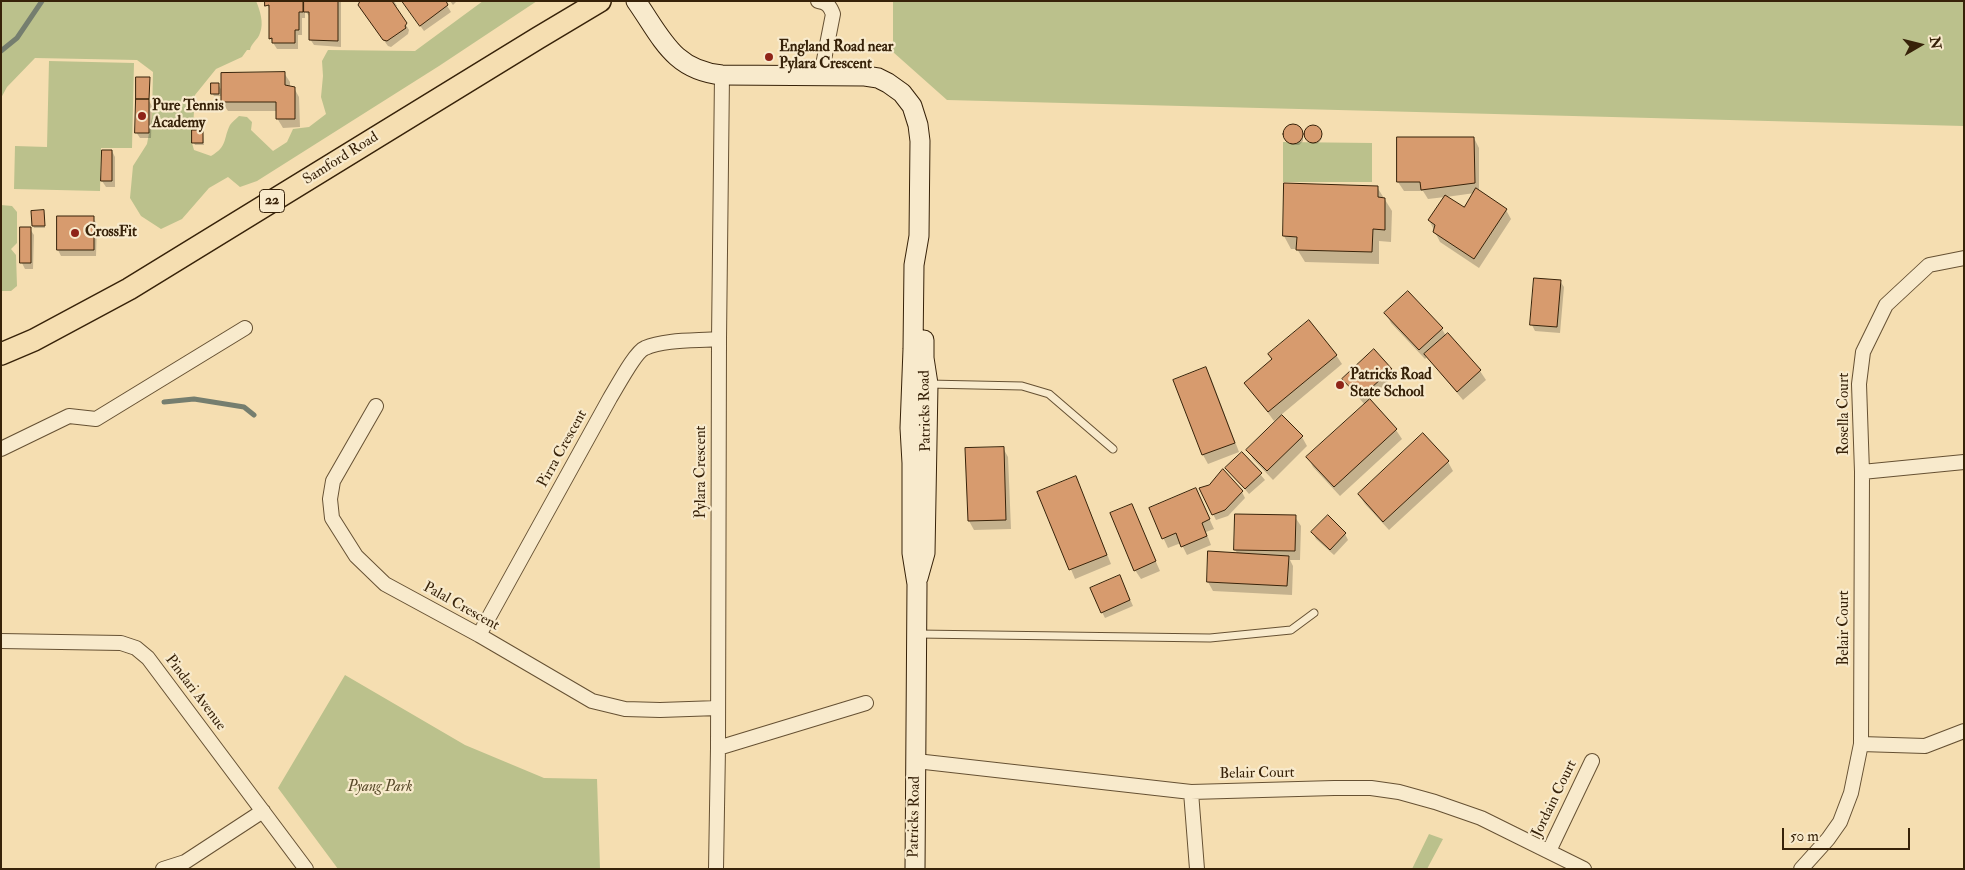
<!DOCTYPE html>
<style>
body{margin:0}
#map{position:relative;width:1965px;height:870px;overflow:hidden;background:#f5deb1;font-family:"IM FELL Double Pica",serif}
canvas{display:block}
.frame{position:absolute;inset:0;border:2px solid #372209;pointer-events:none}
.north{position:absolute;left:1895px;top:20px;width:50px;height:50px;-webkit-text-stroke:4px #f8eacc;paint-order:stroke;rotate:82deg;font-size:14px;font-weight:700;line-height:20px;text-align:center;color:#372209}
.north::after{content:'';display:block;margin:auto;width:18px;height:22px;background:#372209;clip-path:polygon(50% 0,100% 100%,50% 72%,0 100%)}
.scale{position:absolute;left:1782px;top:828px;width:128px;height:22px;box-sizing:border-box;border:2px solid #372209;border-top:0;padding-left:6px;font-size:15px;line-height:18px;white-space:nowrap;color:#372209;-webkit-text-stroke:4px #f8eacc;paint-order:stroke}
</style>
<div id="map">
<canvas width="1965" height="870"></canvas>
<div class="frame"></div>
<div class="north">N</div>
<div class="scale">50 m</div>
</div>
<script>
const context = document.querySelector('canvas').getContext('2d');
context.lineJoin = 'round';
function fillPath(path, color) {
  context.fillStyle = color;
  context.fill(path, 'evenodd');
}
function trace(path, color, width, dash) {
  context.strokeStyle = color;
  context.lineWidth = width;
  context.lineCap = dash ? 'butt' : 'round';
  context.setLineDash(dash || []);
  context.stroke(path);
}
function label(font, color, halo, rows, align = 'center') {
  context.font = font + ' "IM FELL Double Pica",serif';
  context.lineWidth = 4.5;
  context.setLineDash([]);
  context.textBaseline = 'middle';
  context.strokeStyle = halo;
  context.fillStyle = color;
  for (const [text, x, y, turn = 0] of rows) {
    context.save();
    context.translate(x, y);
    context.rotate((+turn || 0) * Math.PI / 180);
    context.textAlign = isNaN(turn) ? turn : align;
    if (halo) context.strokeText(text, 0, 0);
    context.fillText(text, 0, 0);
    context.restore();
  }
}
const green = new Path2D(`
 M1,1h255c4,9 8,22 4,32 -2,7 -9,10 -10,17h-3l-5,7 -26,12 -21,26 -3,48 2,7 17,6c17,-10 12,-17 19,-31 2,-3 6,-6 9,-9l8,1 5,5 -1,8 22,21 14,-9 6,-13 16,-2 17,-13 -5,-17 2,-21 -1,-15 6,-11 87,1 68,-50h54l-98,65 -182,115 -17,6 -12,-10 -19,11 -27,31 -21,10 -20,-13 -11,-18 3,-32 14,-22 5,-27 1,-45 -16,-12 -102,-2 -28,29 -6,11z
 M893,1h1071v125l-1017,-26 -54,-48z
 M49,61l85,2 -2,85h-31l-1,43 -86,-2 1,-43 32,1z
 M1283,142l89,1v39h-89z
 M1,205l11,1 5,6v31l-6,6 5,6 1,31 -6,5h-10z
 M345,675l120,70 79,33 53,1 3,90h-262l-60,-81z
 M1429,834l14,5 -16,30h-15z`);
const shadow = new Path2D(`
 M266,1h75v46l-27,-2 -4,-6v-22l-5,-6v7h-3v17h-4v14h-21l-7,-11v-27z
 M360,1h34l3,5 -2,1 14,23 -1,4 -17,13 -3,-1 -25,-34z
 M402,1h42l7,11 -27,19z
 M450,1h7l-4,4z
 M284,73l6,9v6h4l5,9 1,30 -17,1 -6,-10v-7h-49l-6,-9v-6h-8l-2,-3 6,-9 4,7z
 M149,78l1,2 -1,21 3,5 -1,32h-11l-4,-6z
 M1291,126h6l6,7v8l-4,4h-8l-6,-8v-5z
 M1306 136a8 8 0 1 1 16 0a8 8 0 1 1-16 0Z
 M203,132l1,13h-9l-1,-2z
 M1474,138l5,10v44l27,18 5,9 -32,49 -39,-26 -11,-22 16,-23 -17,2 -5,-8h-19l-6,-9zM1475,193l-11,16 -18,-12z
 M112,151l3,6v30h-9l-4,-6z
 M1286,185l91,2 15,24 -1,31 -12,-1v23l-74,-2 -8,-13h-6l-7,-13z
 M44,212l1,16h-11l-1,-2z
 M93,218l4,6 -1,32h-35l-3,-6z
 M30,229l4,6 -1,34h-8l-3,-6z
 M1560,281l4,6 -4,46 -25,-2 -3,-6z
 M1386,313l56,16 4,7 2,-2 32,37 6,9 -23,20 -36,-43 -2,2 -34,-36z
 M1336,355l6,9 -61,51 21,22 5,9 -34,34 -20,-21 -5,-9 32,-31 -1,-2 -5,4 -28,-38z
 M1206,369l5,9 28,74 -31,12 -5,-9z
 M1391,369l4,6 -26,24 27,31 6,9 -62,57 -27,-29 -5,-10 57,-52 -21,-25z
 M1003,448l5,9 3,72 -37,1 -5,-9 -2,-72z
 M1242,453l23,27 -16,14 -22,-26z
 M1448,462l5,9 -64,59 -24,-26 -6,-9z
 M1080,487l31,77 -36,15 -36,-87z
 M1196,489l18,40 -8,3 5,13 -24,10 -6,-12 -13,5 -18,-39z
 M1242,492l3,6 -17,18 -12,4 -3,-6z
 M1131,505l29,66 -19,8 -6,-9z
 M1295,517l6,9 -1,34h-10l3,6 -1,29 -79,-4 -5,-9 30,-28 -3,-4z
 M1313,533l32,1 3,6 -14,15 -18,-16z
 M1123,583l10,23 -28,12 -3,-6z`);
const stream = new Path2D(`
 M1,51l16,-13 25,-37
 M164,402l30,-3 50,8 10,8`);
const building = new Path2D(`
 M265,1h38v11h-4v18h-4v13h-23v-5l-3,1v-34l-4,1z
 M304,1h34v40l-29,-1v-28h-5z
 M392,1l15,22 -2,3 1,2 -19,13 -4,-1 -25,-35 2,-4z
 M402,1h44l2,4 -28,21z
 M285,72v13l10,2v32h-19v-17h-55v-29z
 M136,77h14l-1,22h-13z
 M211,83h8v11h-8z
 M136,99h13v34h-14z
 M1283 134a10 10 0 1 1 20 0a10 10 0 1 1-20 0Z
 M1304 134a9 9 0 1 1 18 0a9 9 0 1 1-18 0Z
 M192,130h11v13h-11z
 M1397,137h77l1,46 -54,7 -1,-8h-23z
 M102,150h10v31h-11z
 M1284,183l94,3v11l7,1v32l-12,-1 -1,23 -76,-2 1,-13 -14,-1z
 M1476,188l31,21 -33,50 -41,-27 2,-7 -7,-5 17,-25 19,12z
 M44,210l1,16h-13l-1,-15z
 M57,216h37v34h-37z
 M20,227h11v36h-11z
 M1534,278l27,2 -4,47 -27,-2z
 M1408,291l35,37 -24,22 -35,-37z
 M1309,320l28,35 -69,57 -24,-29 28,-24 -4,-5z
 M1448,333l33,37 -24,22 -33,-38z
 M1374,349l18,20 -32,29 -18,-19z
 M1206,367l29,76 -33,12 -29,-75z
 M1370,399l27,30 -63,58 -28,-30z
 M1282,415l21,21 -36,35 -21,-21z
 M1423,433l26,28 -66,61 -25,-28z
 M1004,447l2,73 -38,1 -3,-73z
 M1242,452l20,21 -17,16 -20,-21z
 M1223,469l20,22 -18,19 -13,5 -13,-27 10,-3z
 M1076,476l31,79 -38,15 -32,-78z
 M1196,488l14,31 -8,4 5,13 -26,11 -5,-14 -14,6 -13,-31z
 M1132,504l24,57 -22,10 -24,-58z
 M1235,514l61,1 -1,36 -61,-1z
 M1328,515l18,18 -16,17 -19,-18z
 M1208,551l81,5 -2,30 -80,-4z
 M1120,575l10,25 -29,13 -11,-25z`);
const lane = new Path2D(`
 M928,384l94,2 27,8 64,55
 M917,634l293,4 81,-8 23,-17`);
const street = new Path2D(`
 M818,1c9,1 12,5 15,13l-12,61
 M376,406l-43,75 -3,18 2,19 24,38 29,28 94,51 113,66 33,8 35,1 58,-2
 M1,449l68,-33 27,3 149,-91
 M1862,472l-3,-88 4,-32 23,-47 43,-40 35,-7
 M479,635l131,-237c7,-11 25,-46 35,-50 20,-9 53,-7 74,-9
 M1,641l120,2 15,5 12,10 158,211
 M1861,744l64,2 39,-15
 M718,748l148,-45
 M916,761l275,31 143,-4h37l28,4 36,10 46,16 103,51
 M1191,792l6,77
 M1549,851l43,-90
 M163,869l22,-7 78,-51
 M716,869l2,-121 1,-409 3,-264
 M1801,869l27,-30 12,-17 11,-29 10,-49 1,-272 102,-10`);
const secondary = new Path2D(`
 M636,1c26,37 37,69 86,74l143,1 13,2 10,5 14,10 10,13 6,19 2,16 -1,95 -5,29 -1,84 -3,79 2,35v90l5,31 -2,285
 M918,578l7,-25 3,-169 -4,-26v-18`);
const primary = new Path2D(`
 M1,354l33,-14 95,-51 409,-251 62,-37`);
const markers = [
 [769,57,5,"#8f2418"],
 [142,116,5,"#8f2418"],
 [75,233,5,"#8f2418"],
 [1340,385,5,"#8f2418"]
];
const shields = [
 [272,201,25]
];
const shieldNames = [
 ["22",272,201]
];
const poiNames = [
 ["England Road near",779,48],
 ["Pylara Crescent",779,65],
 ["Pure Tennis",152,107],
 ["Academy",152,124],
 ["CrossFit",85,233],
 ["Patricks Road",1350,376],
 ["State School",1350,393]
];
const streetNames = [
 ["Samford Road",341,159,-32],
 ["Patricks Road",926,411,-91],
 ["Rosella Court",1845,414,-90],
 ["Pirra Crescent",563,449,-61],
 ["Pylara Crescent",702,472,-90],
 ["Palal Crescent",461,607,29],
 ["Belair Court",1845,628,-90],
 ["Pindari Avenue",195,693,53],
 ["Belair Court",1257,774,-1],
 ["Jordain Court",1555,799,-64],
 ["Patricks Road",915,817,-89]
];
const parkNames = [
 ["Pyang Park",380,788]
];
fillPath(green, '#bbc18c');
fillPath(shadow, '#0003');
trace(stream, '#757e6f', 5);
fillPath(building, '#d79b6e');
trace(building, '#372209', 1);
trace(lane, '#665133', 9);
trace(street, '#665133', 16);
trace(secondary, '#372209', 21);
trace(primary, '#372209', 24);
trace(lane, '#f8eacc', 7);
trace(street, '#f8eacc', 14);
trace(secondary, '#f8eacc', 19);
trace(primary, '#f5deb1', 21);
for (const [x, y, r, color] of markers) {
  const dot = new Path2D();
  dot.arc(x, y, r, 0, 2 * Math.PI);
  context.fillStyle = color;
  context.fill(dot);
  trace(dot, '#f8eacc', 2);
}
for (const [x, y, w] of shields) {
  const box = new Path2D();
  box.roundRect(x - w / 2, y - 11.5, w, 23, 4);
  context.fillStyle = '#f8eacc';
  context.fill(box);
  trace(box, '#372209', 1);
}
label('bold 14px', '#372209', null, shieldNames);
label('bold 15px', '#372209', '#f8eacc', poiNames, 'left');
label('15px', '#372209', '#f8eacc', streetNames);
label('italic 15px', '#584a2a', '#f8eacc', parkNames);
</script>
